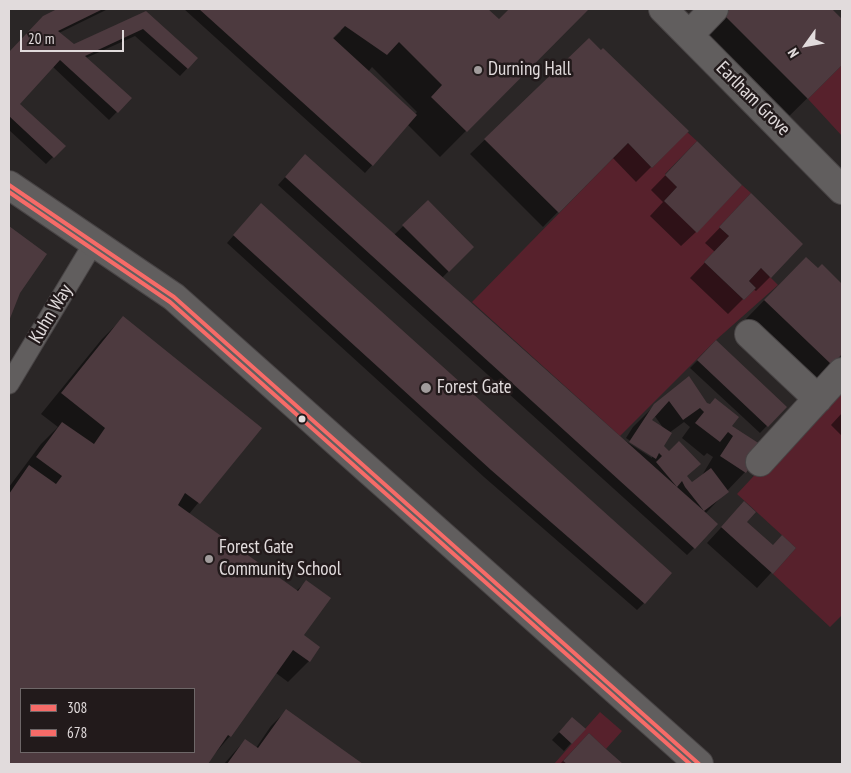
<!DOCTYPE html>
<style>
body{margin:0}
#map{position:relative;width:851px;height:773px;overflow:hidden;background:#2a2626;font-family:"PT Sans Narrow",sans-serif}
canvas{display:block}
.frame{position:absolute;inset:0;border:10px solid #e1dbdc;pointer-events:none}
.legend{position:absolute;left:20px;top:688px;width:175px;height:65px;box-sizing:border-box;background:#221a1b;border:1px solid #6e6768;margin:0;padding:6px 9px;list-style:none;font-size:15px;color:#e1dbdc}
.legend li{display:flex;align-items:center;gap:10px;height:25px}
.legend b{width:25px;border:1px solid #6e6768}
.north{position:absolute;left:781px;top:20px;width:50px;height:50px;-webkit-text-stroke:4px #221a1b;paint-order:stroke;rotate:238deg;font-size:14px;font-weight:700;line-height:20px;text-align:center;color:#e1dbdc}
.north::after{content:'';display:block;margin:auto;width:18px;height:22px;background:#e1dbdc;clip-path:polygon(50% 0,100% 100%,50% 72%,0 100%)}
.scale{position:absolute;left:20px;top:30px;width:104px;height:22px;box-sizing:border-box;border:2px solid #e1dbdc;border-top:0;padding-left:6px;font-size:15px;line-height:18px;white-space:nowrap;color:#e1dbdc;-webkit-text-stroke:4px #221a1b;paint-order:stroke}
</style>
<div id="map">
<canvas width="851" height="773"></canvas>
<div class="frame"></div>
<ul class="legend">
<li><b style="height:6px;background:#f66b68"></b>308</li>
<li><b style="height:6px;background:#f66b68"></b>678</li>
</ul>
<div class="north">N</div>
<div class="scale">20 m</div>
</div>
<script>
const context = document.querySelector('canvas').getContext('2d');
context.lineJoin = 'round';
function fillPath(path, color) {
  context.fillStyle = color;
  context.fill(path, 'evenodd');
}
function trace(path, color, width, dash) {
  context.strokeStyle = color;
  context.lineWidth = width;
  context.lineCap = dash ? 'butt' : 'round';
  context.setLineDash(dash || []);
  context.stroke(path);
}
function label(font, color, halo, rows, align = 'center') {
  context.font = font + ' "PT Sans Narrow",sans-serif';
  context.lineWidth = 5;
  context.setLineDash([]);
  context.textBaseline = 'middle';
  context.strokeStyle = halo;
  context.fillStyle = color;
  for (const [text, x, y, turn = 0] of rows) {
    context.save();
    context.translate(x, y);
    context.rotate((+turn || 0) * Math.PI / 180);
    context.textAlign = isNaN(turn) ? turn : align;
    if (halo) context.strokeText(text, 0, 0);
    context.fillText(text, 0, 0);
    context.restore();
  }
}
const green = new Path2D(`
 M842,65v71l-34,-37z
 M687,132l10,9 -32,33 12,13 -13,14 33,31 45,-47 9,8 -32,34 10,9 -25,26 40,38 12,-12 -7,-7 12,-13 17,17 -62,55 -96,96 -148,-134 156,-159 24,25z
 M842,381v234l-12,12 -57,-53 23,-26 -59,-54z
 M600,712l22,19 -16,18 -17,-16 -26,28 4,3h-13z`);
const shadow = new Path2D(`
 M61,9h47l-49,24 14,13 73,-33 51,45 -17,18 -45,-40 -49,22 44,40 -21,22 -57,-54 -34,38 46,42 -18,18 -37,-34v-76l34,-37z
 M184,9h303l12,12 11,-12h77l-147,148 -32,-32 -43,48zM340,30l1,1 -8,8 -1,-1zM372,67l45,45 -2,2 -47,-42z
 M732,9h98l12,12v43l-67,66 -82,-83z
 M589,39l98,92 -51,51 -24,-25 -69,70 -73,-73z
 M697,143l-1,89 -15,14 -31,-30 13,-14 -12,-12z
 M298,163l96,72 34,-33 44,45 -30,31 182,162 28,18v-3l-26,-17 7,-11 22,-22 33,-27 18,25 24,24 15,45 -40,42 -11,34 -7,7 -409,-370zM654,415l10,14 -14,-9zM684,422l6,5 -8,11 22,18 3,-3 6,4 -12,20 -10,7 -28,-38 6,-13z
 M737,210l33,67 -14,14 -3,-2 -25,25 -38,-36 25,-26 -10,-9z
 M254,212l390,391 -7,7 -153,-133 -257,-234z
 M9,227l37,27 -27,39 -10,25z
 M822,265l20,20v67l-32,33 -66,-64 41,-42 32,-9z
 M123,318l137,110 -71,86 107,77 10,-9 -4,53 7,26 -21,21 -12,-9 -46,63 -24,28h-197v-277l32,-43 17,-17 -17,-13 61,-75zM21,689h173v63h-173z
 M716,342l69,65 -25,26 -70,-65z
 M842,413v23l-11,-11z
 M730,518l15,4 28,24 21,2 -37,40 -50,-45z
 M286,711l75,53h-137l21,-24 11,8 15,-22z
 M565,726l6,17 -7,8 -12,-11z
 M589,734l32,30h-61z`);
const building = new Path2D(`
 M57,9h46l-45,22 16,13 72,-33 52,47 -10,11 -45,-40 -58,27 47,42 -14,15 -58,-53 -40,44 46,42 -12,12 -45,-42v-64l34,-36z
 M199,9h289l11,10 10,-10h80l-122,123 -36,-35 11,-12 -43,-43 -12,13 -42,-29 -12,12 84,77 -44,51z
 M730,9h102l10,10v46l-34,34 -84,-84z
 M589,38l12,12 2,-2 86,83 -37,37 -24,-25 -69,70 -75,-74z
 M697,141l45,44 -45,48 -33,-32 13,-14 -12,-12z
 M305,154l372,333 -21,-25 6,-6 -3,-3 -3,6 -27,-17 25,-38 35,-28 18,27 3,1 5,-6 24,19 -7,9 31,20 -17,27 -26,-17 13,-20 -5,-4 -8,10 -25,-19 9,-11 -4,-4 -17,12 -14,-19 -17,19 20,13 -8,13 5,5 10,-10 22,23 -14,12 5,6 19,-14 18,24 -25,19 14,13 -23,25 -410,-372zM682,481l3,6 19,24 -27,-24z
 M751,193l52,51 -32,34 -10,-10 -12,13 7,7 -12,12 -40,-38 25,-26 -10,-9z
 M428,200l46,47 -25,25 -47,-47z
 M261,203l411,370 -27,31 -154,-134 -258,-235z
 M9,226l38,28 -27,39 -11,28z
 M806,257l12,11 4,-4 20,20v70l-10,11 -68,-65z
 M123,316l139,112 -62,76 -15,-11 -7,12 120,86 8,-11 25,18 -27,37 16,12 -10,15 -17,-12 -62,87 -3,-2 -20,29h-199v-270l20,-29 27,19 6,-8 -26,-19 26,-35 32,22 11,-16 -44,-35zM21,689h173v63h-173z
 M716,340l71,67 -19,20 -71,-67z
 M744,501l12,11 -9,10 26,23 9,-10 14,13 -23,26 -52,-47z
 M286,709l77,55h-136l18,-25 13,9z
 M572,717l14,12 -14,15 -13,-12z
 M589,733l17,16 17,15h-56l-4,-3z`);
const service = new Path2D(`
 M9,384l84,-140`);
const minor = new Path2D(`
 M663,9l179,181
 M689,35l25,-26
 M749,334l69,65
 M760,462l82,-90`);
const tertiary = new Path2D(`
 M9,185l165,112 525,467`);
const bus1 = new Path2D(`
 M9,185l165,112 525,467`);
const bus2 = new Path2D(`
 M9,192l161,110 520,462`);
const markers = [
 [478,70,5,"#a19c9c"],
 [426,388,6,"#a19c9c"],
 [302,419,4.5,"#e1dbdc"],
 [209,559,5,"#a19c9c"]
];
const poiNames = [
 ["Durning Hall",488,70],
 ["Forest Gate",437,388],
 ["Forest Gate",219,548],
 ["Community School",219,570]
];
const streetNames = [
 ["Earlham Grove",753,99,45],
 ["Kuhn Way",51,314,-59]
];
fillPath(green, '#57212c');
fillPath(shadow, '#0007');
fillPath(building, '#4d3a3f');
trace(service, '#484445', 21);
trace(minor, '#484445', 30);
trace(tertiary, '#484445', 30);
trace(service, '#615e5e', 19);
trace(minor, '#615e5e', 28);
trace(tertiary, '#615e5e', 28);
trace(bus1, '#f66b68', 4);
trace(bus2, '#f66b68', 4);
for (const [x, y, r, color] of markers) {
  const dot = new Path2D();
  dot.arc(x, y, r, 0, 2 * Math.PI);
  context.fillStyle = color;
  context.fill(dot);
  trace(dot, '#221a1b', 2);
}
label('19px', '#e1dbdc', '#221a1b', poiNames, 'left');
label('19px', '#e1dbdc', '#221a1b', streetNames);
</script>
